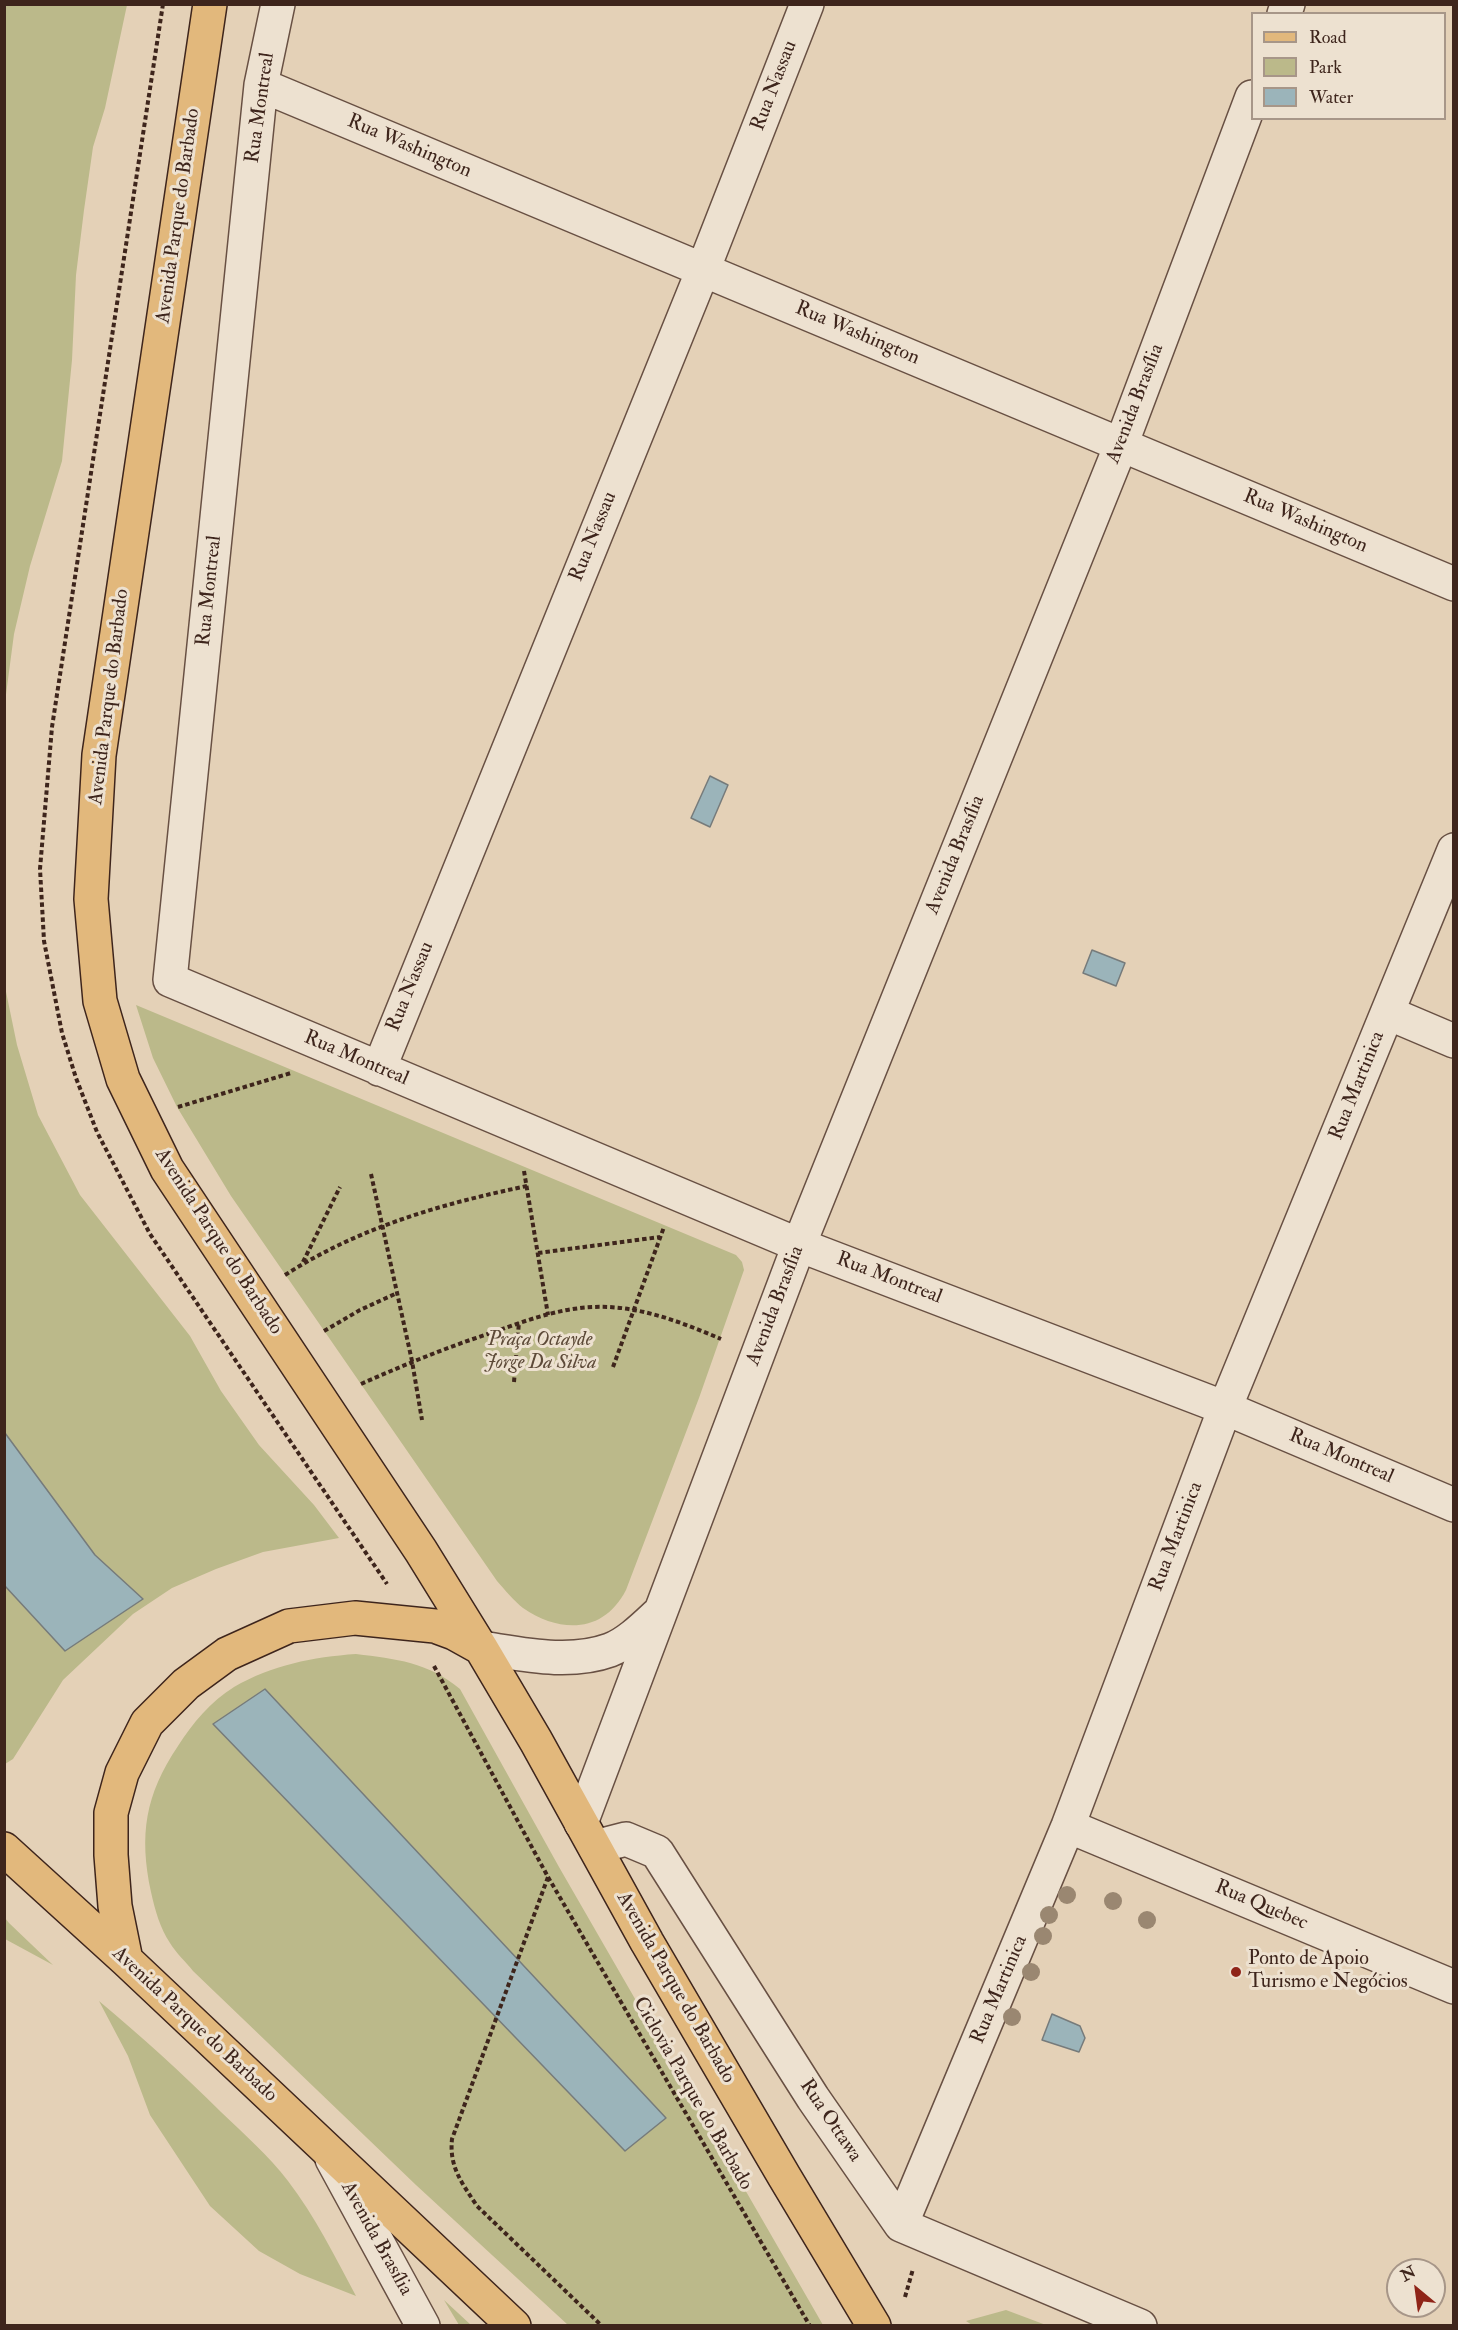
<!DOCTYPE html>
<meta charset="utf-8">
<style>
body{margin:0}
#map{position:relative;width:1458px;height:2330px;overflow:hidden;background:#e4d1b7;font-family:"IM FELL Double Pica",serif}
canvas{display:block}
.frame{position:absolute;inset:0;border:6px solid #3e251c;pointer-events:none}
.legend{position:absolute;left:1251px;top:12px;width:195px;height:108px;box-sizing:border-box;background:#ede1d0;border:2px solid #a79688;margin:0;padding:8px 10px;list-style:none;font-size:18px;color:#3e251c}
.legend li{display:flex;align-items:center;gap:12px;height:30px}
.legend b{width:30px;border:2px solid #a79688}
.north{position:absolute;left:1386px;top:2258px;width:60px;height:60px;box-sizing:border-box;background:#ede1d0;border:2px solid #a79688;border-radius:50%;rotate:331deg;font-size:16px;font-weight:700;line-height:24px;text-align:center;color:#3e251c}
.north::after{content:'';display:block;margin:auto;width:21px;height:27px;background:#8f2418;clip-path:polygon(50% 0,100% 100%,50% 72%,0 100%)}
</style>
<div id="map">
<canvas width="1458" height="2330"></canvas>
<div class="frame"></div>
<ul class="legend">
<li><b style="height:8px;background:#e2b87c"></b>Road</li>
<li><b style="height:16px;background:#bbb98a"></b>Park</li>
<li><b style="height:16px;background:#9bb4ba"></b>Water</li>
</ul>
<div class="north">N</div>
</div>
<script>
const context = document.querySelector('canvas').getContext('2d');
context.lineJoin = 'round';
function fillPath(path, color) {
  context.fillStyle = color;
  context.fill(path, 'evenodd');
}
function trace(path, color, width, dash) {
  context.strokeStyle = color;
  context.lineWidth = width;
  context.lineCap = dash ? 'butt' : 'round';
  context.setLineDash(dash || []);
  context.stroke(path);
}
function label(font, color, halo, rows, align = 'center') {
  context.font = font + ' "IM FELL Double Pica",serif';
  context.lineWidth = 6;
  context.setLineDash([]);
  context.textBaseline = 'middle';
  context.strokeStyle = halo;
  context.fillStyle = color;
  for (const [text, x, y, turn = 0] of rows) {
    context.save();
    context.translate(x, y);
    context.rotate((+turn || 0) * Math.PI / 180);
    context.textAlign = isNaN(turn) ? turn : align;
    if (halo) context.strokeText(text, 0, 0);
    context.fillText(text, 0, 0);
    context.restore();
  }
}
const green = new Path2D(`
 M5,4l122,1 -22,103 -12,39 -9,63 -8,65 -4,85 -10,101 -32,105 -16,68 -9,68z
 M4,982l13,63 21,70 42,80 110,141 31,55 38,54 55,60 25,33 -76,14 -47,17 -44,19 -39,26 -70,66 -50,79 -8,5z
 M136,1005l600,250 6,7 2,8 -45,128 -73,192c-22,43 -65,44 -103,18 -9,-7 -18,-18 -26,-27l-266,-385 -54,-89 -24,-49z
 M356,1654c40,5 72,8 104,35l99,178 264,458h-255l-152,-140 -223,-214c-7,-9 -17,-18 -23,-28 -10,-15 -15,-33 -19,-51 -12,-57 -6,-97 27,-146 14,-22 33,-45 56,-59 38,-22 79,-30 122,-33z
 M5,1918l4,5 44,42 -48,-26z
 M99,2001c42,35 83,72 122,111 23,22 48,44 67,69 27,35 47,76 68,115l-56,-22 -41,-23 -49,-45 -60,-91 -22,-59z
 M444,2300l27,25h-12z
 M1006,2310l40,15h-74l-6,-4z`);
const water = new Path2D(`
 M710,776l18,9 -18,42 -19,-9z
 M1092,950l33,13 -9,23 -33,-13z
 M5,1433l90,122 48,44 -78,52 -60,-65z
 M265,1689l401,429 -41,33 -412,-427z
 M1052,2014l28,12 5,12 -6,14 -37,-12z`);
const path = new Path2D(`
 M163,4l-111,723 -12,142 4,72 18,92 14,45 21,54 53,102 237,350
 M178,1107l113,-34
 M524,1171l24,144
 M371,1174l41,187 10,59
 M538,1253l122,-16
 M303,1262l37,-75
 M285,1275c75,-48 156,-71 242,-89
 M324,1331l36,-21 37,-17
 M613,1367l51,-140
 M514,1382l5,-60
 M361,1384c45,-20 89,-38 136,-53 30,-11 64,-23 97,-24 44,-2 87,15 127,32
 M434,1666l114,211 -96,262c-3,28 10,44 25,67l125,120
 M548,1877l262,449
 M905,2297l8,-28`);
const minor = new Path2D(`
 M278,4l-17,81 -91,895 629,265 426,163 229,97
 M1284,14l4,-10
 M261,85l1193,499
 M1388,1013l66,28
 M379,1069l324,-799 104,-266
 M481,1648c41,6 88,17 129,2 18,-7 34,-23 48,-36
 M581,1823l218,-578 322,-800 131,-348
 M1068,1826l386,161
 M595,1847l31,-8 31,13 156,246 88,127 239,101
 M332,2159l91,167
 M901,2225l167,-399 157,-418 229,-558`);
const major = new Path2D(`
 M210,4l-111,751 -8,144 9,102 23,78 44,90 254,382 60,97
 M4,1849l122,111 388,366
 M126,1960l-11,-54 -4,-51v-42l11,-40 25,-50 39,-39 41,-30 62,-28 66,-8 80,8 19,7 27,15 55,93 111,201 137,234 90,150`);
const trees = [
 [1067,1895],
 [1113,1901],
 [1049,1915],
 [1147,1920],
 [1043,1936],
 [1031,1972],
 [1012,2017]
];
const markers = [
 [1236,1972,6,"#8f2418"]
];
const streetNames = [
 ["Rua Nassau",775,86,-69],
 ["Rua Montreal",261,108,-82],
 ["Rua Washington",409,147,23],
 ["Avenida Parque do Barbado",179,216,-82],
 ["Rua Washington",857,334,23],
 ["Avenida Brasília",1136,404,-69],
 ["Rua Washington",1305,522,23],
 ["Rua Nassau",594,537,-68],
 ["Rua Montreal",210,591,-84],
 ["Avenida Parque do Barbado",110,697,-83],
 ["Avenida Brasília",956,855,-68],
 ["Rua Nassau",411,987,-68],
 ["Rua Montreal",356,1059,23],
 ["Rua Martinica",1358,1086,-68],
 ["Avenida Parque do Barbado",218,1242,57],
 ["Rua Montreal",889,1279,21],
 ["Avenida Brasília",776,1306,-69],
 ["Rua Montreal",1341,1457,23],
 ["Rua Martinica",1177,1537,-69],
 ["Rua Quebec",1261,1906,23],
 ["Avenida Parque do Barbado",675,1988,60],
 ["Rua Martinica",1000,1990,-67],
 ["Avenida Parque do Barbado",194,2025,43],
 ["Ciclovia Parque do Barbado",692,2094,60],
 ["Rua Ottawa",830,2121,56],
 ["Avenida Brasília",376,2239,61]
];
const parkNames = [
 ["Praça Octayde",540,1341],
 ["Jorge Da Silva",540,1364]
];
const poiNames = [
 ["Ponto de Apoio",1248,1960],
 ["Turismo e Negócios",1248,1983]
];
fillPath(green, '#bbb98a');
fillPath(water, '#9bb4ba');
trace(water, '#767b7b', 1.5);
trace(minor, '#685043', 36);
trace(major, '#3e251c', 36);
trace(path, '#3e251c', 4, [4.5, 3]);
trace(minor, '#ede1d0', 33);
trace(major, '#e2b87c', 33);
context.fillStyle = '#9a8771';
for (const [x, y] of trees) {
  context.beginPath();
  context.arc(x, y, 9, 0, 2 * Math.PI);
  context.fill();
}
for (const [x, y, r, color] of markers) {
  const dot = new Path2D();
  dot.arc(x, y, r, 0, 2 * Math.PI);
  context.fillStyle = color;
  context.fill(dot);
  trace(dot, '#ede1d0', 2);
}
label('20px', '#3e251c', '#ede1d0', streetNames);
label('italic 20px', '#5d4a38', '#ede1d0', parkNames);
label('20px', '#3e251c', '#ede1d0', poiNames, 'left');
</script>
